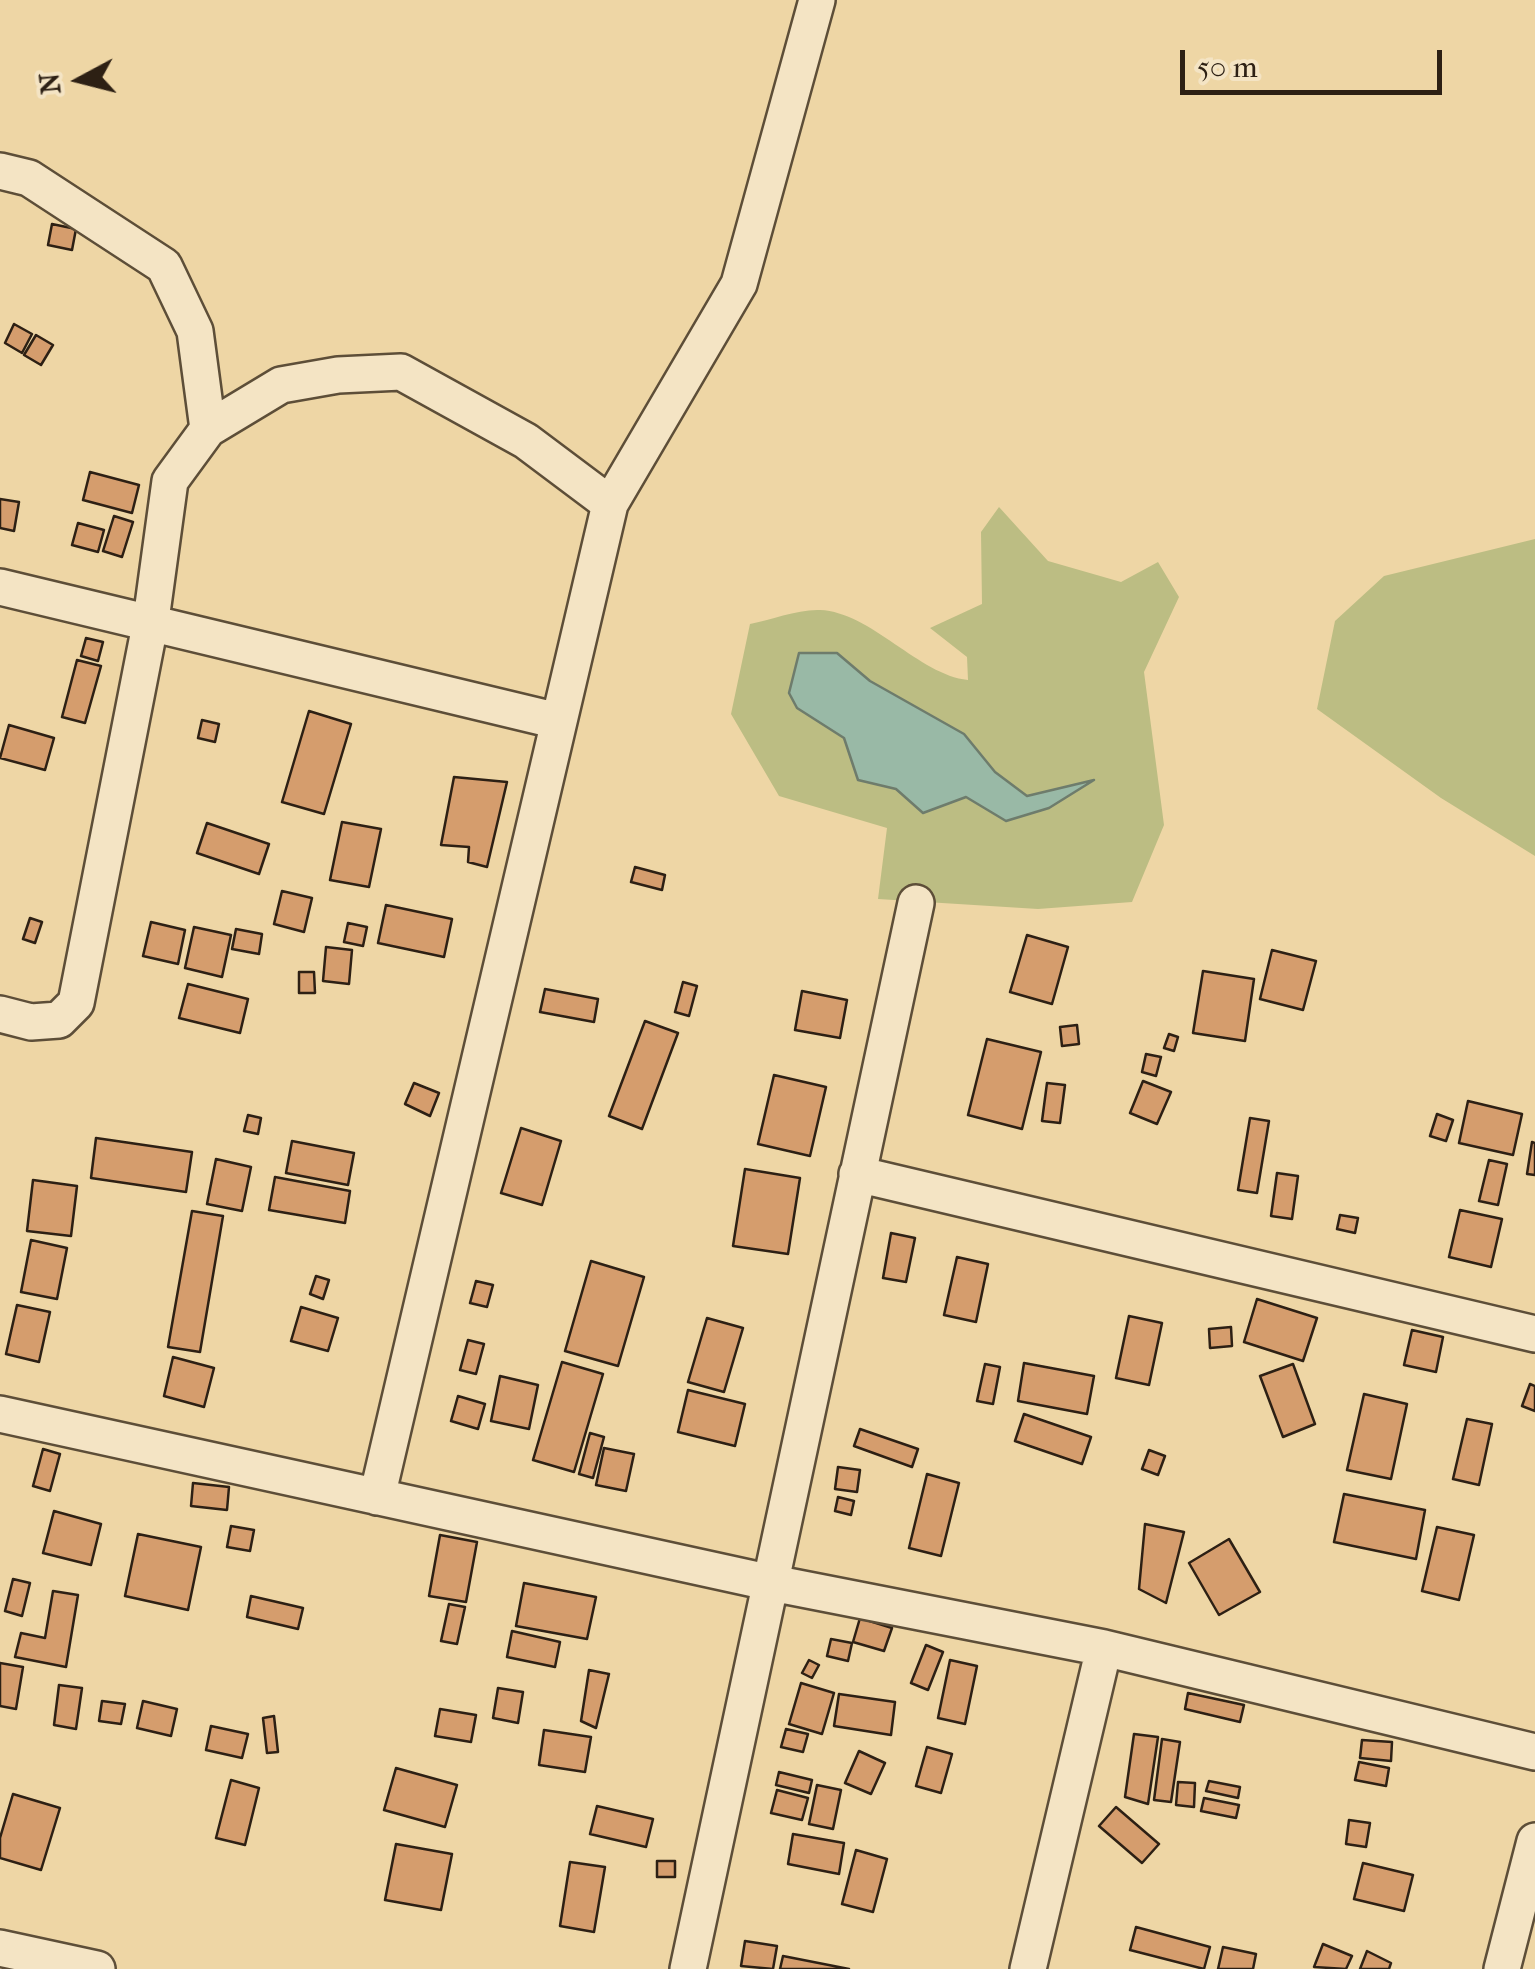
<!DOCTYPE html>
<style>
body{margin:0}
#map{position:relative;width:1535px;height:1969px;overflow:hidden;background:#eed6a5;font-family:"IM FELL French Canon",serif}
canvas{display:block}
.north{position:absolute;left:30px;top:30px;width:100px;height:100px;-webkit-text-stroke:8px #f4e4c4;paint-order:stroke;rotate:263deg;font-size:28px;font-weight:700;line-height:40px;text-align:center;color:#2d2014}
.north::after{content:'';display:block;margin:auto;width:35px;height:45px;background:#2d2014;clip-path:polygon(50% 0,100% 100%,50% 72%,0 100%)}
.scale{position:absolute;left:1180px;top:50px;width:262px;height:45px;box-sizing:border-box;border:5px solid #2d2014;border-top:0;padding-left:12px;font-size:30px;line-height:35px;white-space:nowrap;color:#2d2014;-webkit-text-stroke:8px #f4e4c4;paint-order:stroke}
</style>
<div id="map">
<canvas width="1535" height="1969"></canvas>
<div class="north">N</div>
<div class="scale">50 m</div>
</div>
<script>
const context = document.querySelector('canvas').getContext('2d');
context.lineJoin = 'round';
function fillPath(path, color) {
  context.fillStyle = color;
  context.fill(path, 'evenodd');
}
function trace(path, color, width, dash) {
  context.strokeStyle = color;
  context.lineWidth = width;
  context.lineCap = dash ? 'butt' : 'round';
  context.setLineDash(dash || []);
  context.stroke(path);
}
const green = new Path2D(`
 M999,507l49,54 73,21 37,-20 21,35 -35,75 20,153 -32,77 -94,7 -160,-10 9,-71 -108,-32 -48,-82 19,-90c21,-4 48,-15 70,-14 51,2 99,65 148,70l-1,-23 -37,-29 52,-24 -1,-72z
 M1535,539v317l-94,-58 -124,-89 18,-88 49,-45z`);
const water = new Path2D(`
 M799,653h38l33,28 94,53 31,38 32,24 67,-16 -45,28 -43,13 -40,-24 -43,16 -27,-24 -38,-9 -14,-42 -47,-30 -8,-15z`);
const building = new Path2D(`
 M52,224l24,5 -4,21 -24,-5z
 M14,324l18,10 -10,19 -17,-10z
 M36,335l17,10 -12,20 -17,-10z
 M90,472l49,13 -7,28 -49,-13z
 M0,499l19,3 -5,29 -14,-3z
 M114,516l19,6 -11,35 -19,-6z
 M78,523l26,7 -6,22 -26,-7z
 M86,638l17,4 -5,19 -17,-5z
 M77,660l24,6 -16,57 -23,-6z
 M309,711l42,13 -27,90 -42,-12z
 M202,720l17,4 -4,18 -17,-4z
 M9,725l45,13 -9,32 -45,-12z
 M454,777l53,5 -20,85 -19,-5 1,-15 -28,-2z
 M342,822l39,7 -12,58 -39,-7z
 M207,823l62,21 -10,30 -62,-21z
 M635,867l30,8 -3,15 -31,-8z
 M282,891l30,7 -8,34 -30,-8z
 M386,905l66,14 -8,38 -66,-14z
 M30,918l12,4 -7,21 -12,-4z
 M151,922l34,8 -7,34 -35,-8z
 M348,923l19,4 -4,19 -19,-4z
 M194,927l37,8 -9,42 -37,-9z
 M236,929l26,5 -3,20 -27,-5z
 M1027,935l41,12 -16,57 -42,-12z
 M326,947l26,3 -3,34 -26,-3z
 M1272,950l44,11 -13,49 -43,-11z
 M1203,971l51,8 -9,62 -52,-8z
 M299,972h15l1,21h-16z
 M683,982l14,4 -8,30 -14,-4z
 M188,984l60,15 -8,34 -61,-15z
 M545,989l53,10 -4,23 -54,-10z
 M802,991l45,9 -7,38 -45,-8z
 M645,1021l33,12 -36,96 -33,-13z
 M1077,1025l2,19 -17,2 -2,-19z
 M1169,1034l9,3 -4,14 -10,-3z
 M987,1039l54,13 -19,77 -54,-14z
 M1146,1054l15,3 -5,19 -14,-4z
 M774,1075l52,12 -16,69 -52,-12z
 M1143,1081l28,11 -14,32 -27,-11z
 M414,1083l25,10 -9,23 -25,-12z
 M1047,1083l18,2 -5,38 -18,-2z
 M1468,1101l54,13 -9,41 -54,-12z
 M1437,1114l16,6 -7,21 -16,-5z
 M248,1115l13,3 -3,16 -14,-3z
 M1250,1118l19,3 -12,72 -19,-3z
 M521,1128l40,13 -19,64 -41,-12z
 M96,1138l96,14 -6,40 -95,-14z
 M292,1141l62,12 -6,32 -62,-12z
 M1532,1142l3,1v32l-8,-1z
 M216,1159l35,8 -9,44 -35,-7z
 M1489,1160l18,4 -9,41 -19,-4z
 M745,1169l55,9 -12,76 -55,-8z
 M1277,1173l21,3 -6,43 -21,-3z
 M275,1177l75,14 -5,32 -76,-13z
 M33,1180l44,6 -6,50 -44,-5z
 M1460,1210l42,9 -11,48 -42,-10z
 M192,1211l31,5 -23,136 -32,-5z
 M1340,1215l18,3 -3,15 -18,-4z
 M891,1233l24,5 -9,44 -23,-4z
 M31,1240l36,8 -10,51 -36,-7z
 M957,1257l31,7 -12,58 -32,-7z
 M591,1261l53,16 -26,89 -53,-15z
 M316,1276l13,4 -6,19 -13,-5z
 M476,1281l17,4 -6,22 -17,-4z
 M1257,1299l60,19 -14,43 -59,-19z
 M17,1305l33,7 -11,50 -33,-8z
 M301,1307l37,11 -10,33 -37,-10z
 M1129,1316l33,7 -13,62 -33,-7z
 M707,1318l36,10 -19,64 -36,-10z
 M1231,1327l1,19 -22,2 -1,-19z
 M1412,1330l31,7 -7,35 -32,-7z
 M468,1340l16,4 -8,30 -16,-4z
 M173,1357l41,11 -10,39 -40,-11z
 M562,1362l41,12 -29,98 -41,-12z
 M1024,1363l70,13 -7,38 -69,-13z
 M985,1364l15,3 -7,37 -16,-3z
 M1293,1364l22,60 -32,13 -23,-61z
 M500,1376l38,9 -9,44 -38,-8z
 M1530,1384l5,2v25l-13,-5z
 M688,1390l57,14 -10,42 -57,-14z
 M1364,1394l43,10 -16,75 -44,-9z
 M458,1396l27,8 -7,25 -27,-8z
 M1024,1414l67,23 -9,27 -67,-23z
 M1467,1419l25,5 -13,61 -26,-6z
 M860,1429l58,20 -6,18 -58,-21z
 M590,1433l14,4 -11,41 -14,-4z
 M604,1448l30,6 -8,37 -30,-6z
 M43,1449l17,5 -10,37 -17,-5z
 M1149,1450l16,6 -7,19 -16,-6z
 M838,1467l22,3 -3,22 -22,-3z
 M927,1474l32,9 -18,73 -32,-8z
 M193,1483l36,4 -2,23 -36,-4z
 M1344,1494l81,16 -9,49 -82,-17z
 M838,1497l16,4 -3,14 -16,-4z
 M54,1511l47,13 -10,41 -48,-12z
 M1145,1524l39,8 -18,71 -27,-14z
 M231,1526l23,4 -4,21 -23,-4z
 M1437,1527l37,8 -15,65 -37,-9z
 M138,1534l63,13 -13,63 -63,-14z
 M440,1535l37,7 -11,60 -37,-6z
 M1229,1539l31,53 -41,23 -30,-52z
 M13,1579l17,4 -8,33 -17,-5z
 M524,1583l72,14 -9,42 -71,-13z
 M53,1591l25,4 -12,72 -51,-10 6,-24 24,5z
 M251,1596l52,12 -5,21 -51,-12z
 M449,1604l16,3 -8,37 -16,-3z
 M860,1618l32,10 -8,23 -31,-9z
 M512,1631l48,11 -5,25 -48,-10z
 M831,1639l21,4 -4,18 -21,-5z
 M926,1645l17,7 -15,38 -17,-7z
 M809,1660l10,5 -7,13 -10,-5z
 M950,1660l27,6 -12,58 -27,-6z
 M0,1663l23,4 -7,42 -16,-3z
 M589,1670l20,4 -13,54 -15,-7z
 M801,1683l33,10 -12,41 -33,-10z
 M59,1685l23,3 -6,41 -22,-4z
 M498,1688l25,4 -5,31 -25,-5z
 M1188,1693l56,12 -4,17 -55,-13z
 M839,1694l56,8 -4,33 -57,-9z
 M102,1701l23,3 -4,20 -22,-3z
 M143,1701l34,8 -6,27 -34,-8z
 M440,1709l36,6 -5,27 -36,-6z
 M274,1716l4,36 -11,1 -4,-35z
 M211,1726l37,8 -6,24 -36,-8z
 M786,1729l22,5 -5,18 -22,-5z
 M544,1730l47,7 -6,35 -46,-7z
 M1134,1734l24,3 -10,67 -23,-7z
 M1162,1739l18,3 -9,60 -17,-2z
 M1362,1740l30,2 -1,19 -31,-3z
 M927,1747l25,7 -11,39 -25,-7z
 M859,1751l26,12 -14,31 -26,-11z
 M1359,1762l30,6 -3,18 -31,-6z
 M396,1768l61,17 -12,42 -61,-17z
 M779,1772l33,8 -3,13 -33,-8z
 M231,1780l28,8 -14,57 -29,-7z
 M1209,1781l31,6 -2,11 -32,-7z
 M1178,1782l17,1 -1,24 -18,-2z
 M817,1785l24,5 -8,39 -24,-5z
 M777,1790l31,8 -6,22 -31,-7z
 M13,1794l47,14 -19,62 -41,-12v-20z
 M1204,1798l35,7 -3,13 -35,-7z
 M597,1806l56,13 -7,28 -56,-13z
 M1116,1807l43,37 -17,19 -43,-37z
 M1349,1820l21,3 -4,24 -20,-3z
 M793,1834l51,9 -5,31 -51,-10z
 M396,1844l56,10 -11,56 -56,-10z
 M856,1850l31,9 -14,53 -31,-8z
 M657,1861h18v16h-18z
 M570,1862l35,5 -11,65 -34,-6z
 M1363,1863l50,12 -9,36 -50,-12z
 M1136,1927l74,20 -6,22 -74,-19z
 M745,1941l32,5 -4,23 -32,-3z
 M1323,1944l29,12 -6,13 -32,-2z
 M1223,1947l33,7 -3,15h-35z
 M1367,1951l24,12 -2,6h-29z
 M783,1956l66,13h-69z`);
const street = new Path2D(`
 M0,171l29,7 135,88 31,65 13,98
 M0,587l558,134
 M0,1014l31,8 28,-2 17,-17 75,-383 19,-139 38,-52 73,-44 57,-10 63,-3 125,69 84,63
 M857,1174l678,160
 M0,1414l772,169 332,65 431,104
 M377,1497l233,-993 129,-220 78,-284
 M0,1948l97,21
 M688,1969l228,-1066
 M1028,1969l76,-321
 M1502,1969l33,-128`);
fillPath(green, '#bcbd83');
fillPath(water, '#99b9a6');
trace(water, '#6e7c6c', 2.5);
fillPath(building, '#d59d6d');
trace(building, '#2d2014', 2.5);
trace(street, '#5d4e38', 40);
trace(street, '#f4e4c4', 35);
</script>
